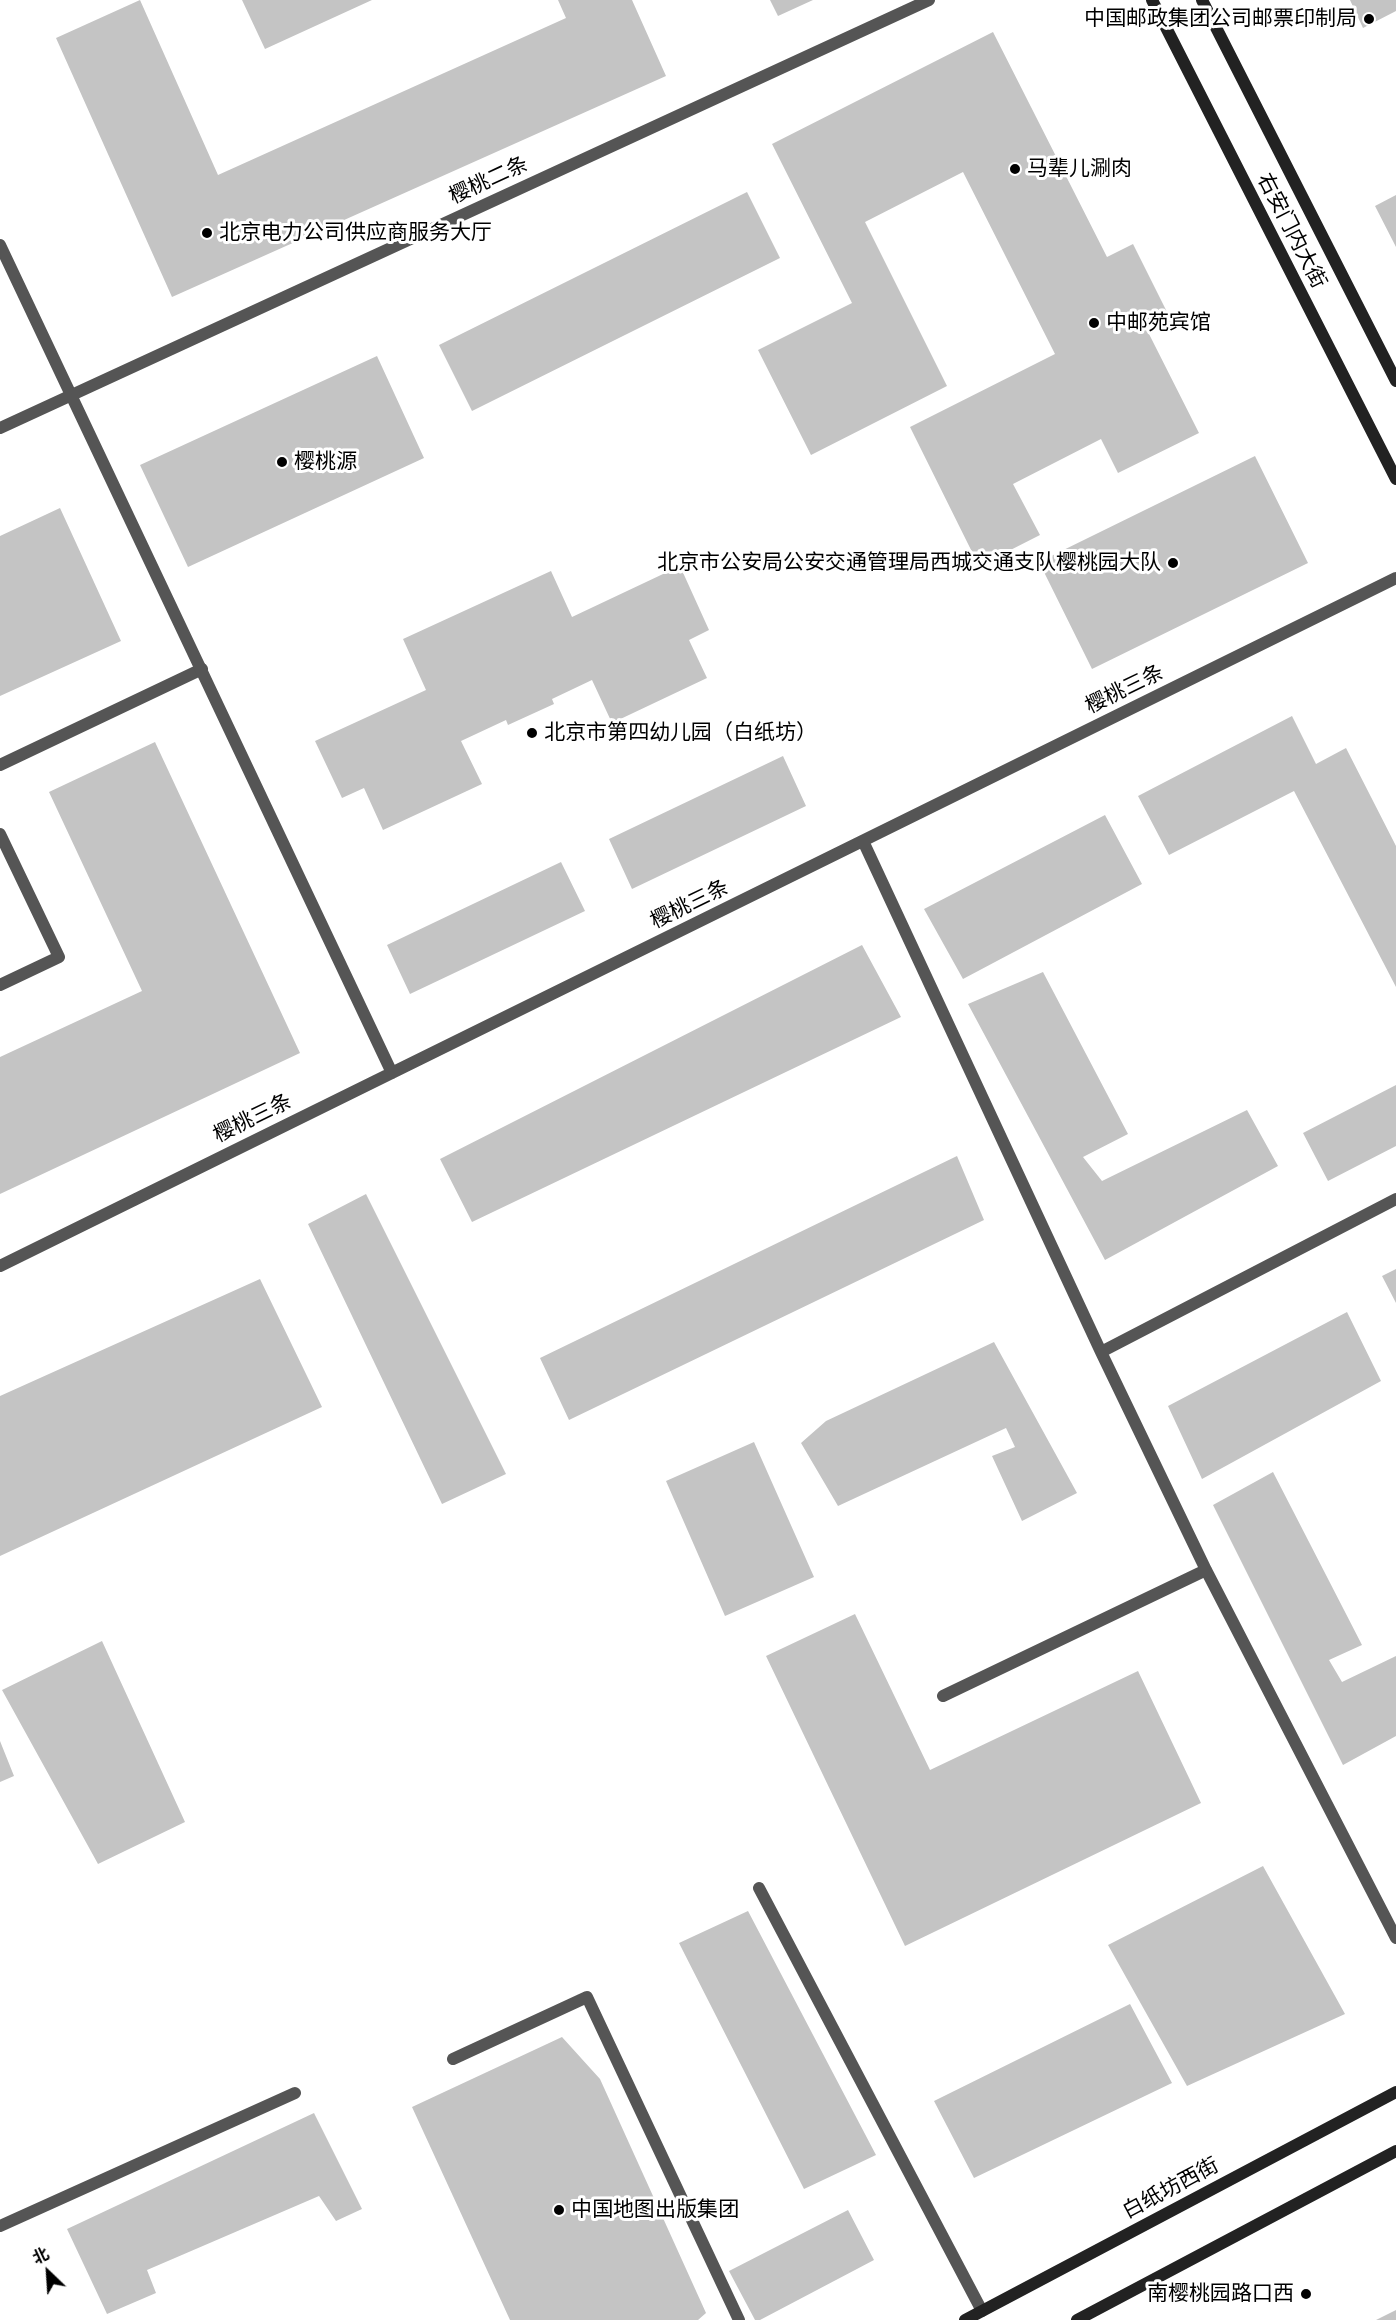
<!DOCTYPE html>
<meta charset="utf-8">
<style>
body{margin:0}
#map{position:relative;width:1396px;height:2320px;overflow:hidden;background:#fff;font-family:"Archivo Narrow","Noto Sans SC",sans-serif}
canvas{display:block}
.north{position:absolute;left:18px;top:2242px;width:60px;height:60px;-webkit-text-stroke:4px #fff;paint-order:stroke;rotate:335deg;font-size:16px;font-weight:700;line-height:24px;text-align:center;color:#000}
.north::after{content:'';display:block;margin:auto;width:21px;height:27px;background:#000;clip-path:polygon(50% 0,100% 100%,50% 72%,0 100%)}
</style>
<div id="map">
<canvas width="1396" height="2320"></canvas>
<div class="north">北</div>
</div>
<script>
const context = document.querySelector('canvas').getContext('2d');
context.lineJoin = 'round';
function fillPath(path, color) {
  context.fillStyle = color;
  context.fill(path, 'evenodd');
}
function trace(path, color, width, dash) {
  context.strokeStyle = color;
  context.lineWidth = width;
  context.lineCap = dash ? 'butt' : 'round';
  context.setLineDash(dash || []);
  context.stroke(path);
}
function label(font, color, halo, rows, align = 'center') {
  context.font = font + ' "Archivo Narrow","Noto Sans SC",sans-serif';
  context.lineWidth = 6;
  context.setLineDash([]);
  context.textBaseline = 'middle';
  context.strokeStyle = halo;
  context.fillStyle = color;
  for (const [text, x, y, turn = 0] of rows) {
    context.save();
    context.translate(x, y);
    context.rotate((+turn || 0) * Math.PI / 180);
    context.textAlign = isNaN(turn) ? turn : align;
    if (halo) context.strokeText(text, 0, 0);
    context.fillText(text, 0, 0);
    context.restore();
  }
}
const building = new Path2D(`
 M140,0l78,175 348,-157 -8,-18h74l34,76 -494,221 -116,-259z
 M242,0h130l-107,49z
 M770,0h43l-35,16z
 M1350,0h46v11l-33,17z
 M993,32l114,225 26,-13 39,78 -23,12 50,99 -81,40 -17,-34 -88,45 27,51 -61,31 -69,-139 145,-73 -92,-182 -98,50 82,164 -136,69 -53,-105 94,-47 -80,-159z
 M747,192l33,66 -308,153 -33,-66z
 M1396,195v52l-21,-41z
 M377,356l47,102 -236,109 -48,-102z
 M1255,456l53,107 -216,106 -53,-107z
 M60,508l61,133 -121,55v-160z
 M680,566l29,64 -20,10 18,38 -95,45 -20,-43 -40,19 2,5 -46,21 -2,-5 -45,21 21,43 -99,46 -19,-42 -22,10 -27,-57 111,-51 -23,-51 148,-68 21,46z
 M1292,716l24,48 30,-16 50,98v141l-102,-196 -125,64 -31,-59z
 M155,742l145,311 -300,141v-137l142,-66 -93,-199z
 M783,756l23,50 -174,83 -23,-50z
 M1105,815l37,69 -179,95 -39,-70z
 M561,862l24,49 -175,83 -23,-49z
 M862,945l39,72 -429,205 -32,-63z
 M1043,972l85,162 -45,23 19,24 145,-71 31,56 -173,94 -137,-256z
 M1396,1085v61l-68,35 -25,-48z
 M957,1156l27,64 -415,200 -29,-62z
 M366,1194l140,280 -64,30 -134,-280z
 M1396,1269v34l-14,-27z
 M260,1279l62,128 -322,149v-160z
 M1347,1312l34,69 -179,98 -34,-73z
 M994,1342l83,151 -55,28 -30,-65 23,-9 -9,-19 -168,78 -37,-63 25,-22z
 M754,1442l60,135 -89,39 -59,-135z
 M1273,1472l89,173 -33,15 13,22 54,-26v80l-53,29 -130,-260z
 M855,1614l75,156 208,-99 63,132 -296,143 -139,-290z
 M102,1641l83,181 -87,42 -96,-174z
 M0,1741l14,35 -14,6z
 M1263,1866l82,148 -158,72 -79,-141z
 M748,1911l128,244 -72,34 -125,-246z
 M1130,2004l42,79 -198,95 -40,-77z
 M562,2037l38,42 106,234 -8,7h-188l-98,-213z
 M314,2113l48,96 -26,12 -17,-25 -172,74 9,23 -49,21 -40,-85z
 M848,2210l26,50 -114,60h-5l-26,-49z
 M1396,2310v10h-20z`);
const service = new Path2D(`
 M0,765l202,-96
 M0,834l59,123 -59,28
 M759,1888l223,423
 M453,2059l134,-62 152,323
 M0,2226l295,-133`);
const minor = new Path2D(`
 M0,245l392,828
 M0,428l929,-428
 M863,841l238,511 105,218 190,368
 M0,1266l1396,-688
 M1101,1352l295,-153
 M943,1696l263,-126`);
const secondary = new Path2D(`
 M1152,0l244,479
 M1202,0l194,381
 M965,2320l431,-228
 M1077,2320l319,-169`);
const markers = [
 [1369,19,6,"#000"],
 [1015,169,6,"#000"],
 [207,233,6,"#000"],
 [1094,323,6,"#000"],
 [282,462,6,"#000"],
 [1173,563,6,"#000"],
 [532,733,6,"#000"],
 [559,2210,6,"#000"],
 [1306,2294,6,"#000"]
];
const poiNames = [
 ["中国邮政集团公司邮票印制局",1357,19,"right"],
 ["马辈儿涮肉",1027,169],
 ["北京电力公司供应商服务大厅",219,233],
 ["中邮苑宾馆",1106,323],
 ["樱桃源",294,462],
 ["北京市公安局公安交通管理局西城交通支队樱桃园大队",1161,563,"right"],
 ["北京市第四幼儿园（白纸坊）",544,733],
 ["中国地图出版集团",571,2210],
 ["南樱桃园路口西",1294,2294,"right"]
];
const streetNames = [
 ["樱桃二条",489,181,-25],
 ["右安门内大街",1291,231,63],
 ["樱桃三条",1125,690,-26],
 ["樱桃三条",690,905,-26],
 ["樱桃三条",253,1119,-26],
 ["白纸坊西街",1171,2189,-28]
];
fillPath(building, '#c4c4c4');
trace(service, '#555', 12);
trace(minor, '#555', 12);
trace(secondary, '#222', 12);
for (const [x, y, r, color] of markers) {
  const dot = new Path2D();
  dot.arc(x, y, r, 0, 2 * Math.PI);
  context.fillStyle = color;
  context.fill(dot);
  trace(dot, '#fff', 2);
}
label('21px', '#000', '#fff', poiNames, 'left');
label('21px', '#000', '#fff', streetNames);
</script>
